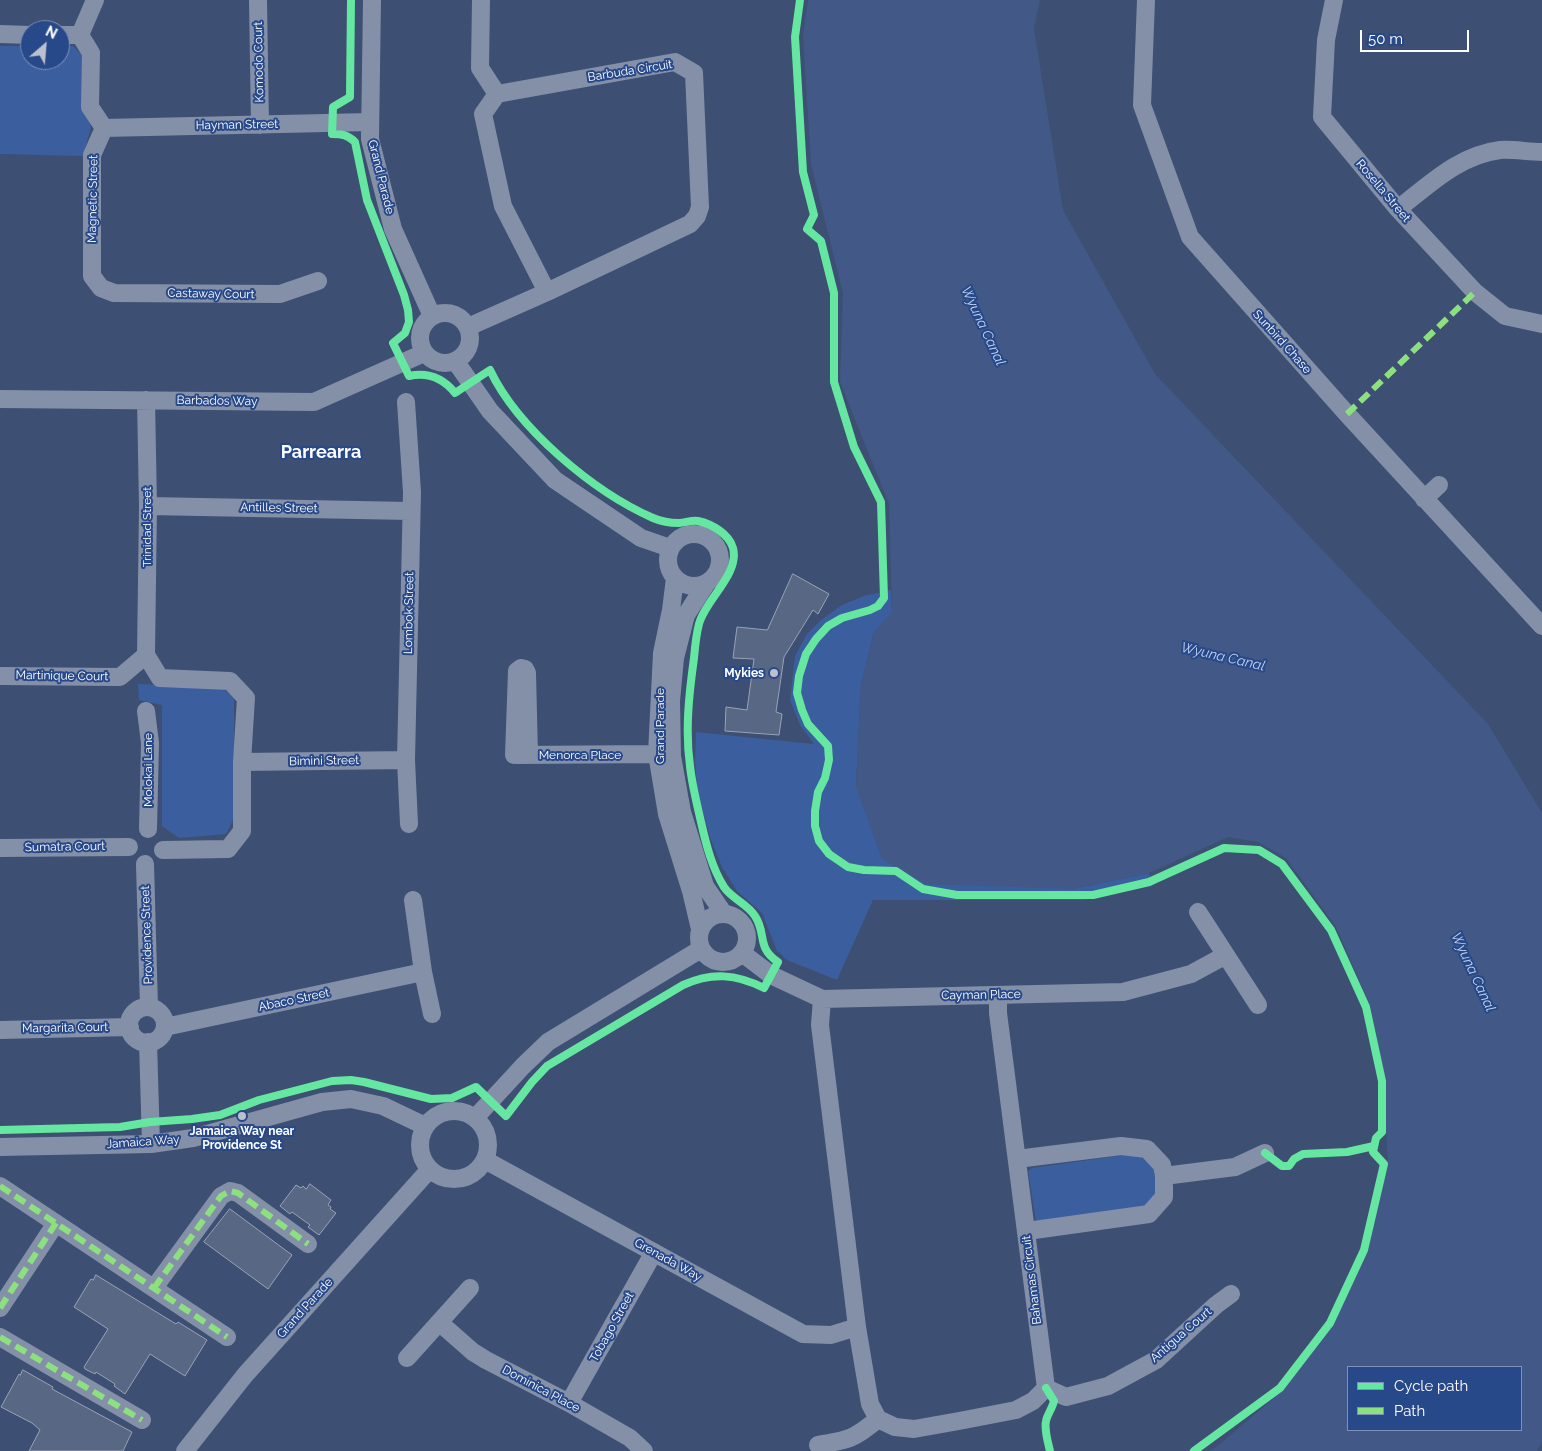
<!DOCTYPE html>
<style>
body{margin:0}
#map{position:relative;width:1542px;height:1451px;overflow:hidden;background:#3d4f73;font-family:Raleway,sans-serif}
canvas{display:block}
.legend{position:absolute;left:1347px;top:1366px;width:175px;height:65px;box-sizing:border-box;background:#274889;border:1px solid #7d91b8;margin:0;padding:6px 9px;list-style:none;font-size:15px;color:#fff}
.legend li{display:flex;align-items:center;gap:10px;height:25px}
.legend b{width:25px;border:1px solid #7d91b8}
.north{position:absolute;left:20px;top:20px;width:50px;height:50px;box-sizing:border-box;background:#274889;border:1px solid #7d91b8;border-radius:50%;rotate:27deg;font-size:14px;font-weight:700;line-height:20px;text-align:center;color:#fff}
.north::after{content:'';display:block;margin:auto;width:18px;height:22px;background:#bbc1ce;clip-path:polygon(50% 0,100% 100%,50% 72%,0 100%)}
.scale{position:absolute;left:1360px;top:30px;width:109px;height:22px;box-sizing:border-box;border:2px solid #fff;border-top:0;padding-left:6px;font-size:15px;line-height:18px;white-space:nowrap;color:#fff;-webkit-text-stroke:4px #274889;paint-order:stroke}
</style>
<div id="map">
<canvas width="1542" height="1451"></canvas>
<ul class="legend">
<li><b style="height:6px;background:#66e7a1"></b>Cycle path</li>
<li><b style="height:6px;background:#8de07e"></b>Path</li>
</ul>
<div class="north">N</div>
<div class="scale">50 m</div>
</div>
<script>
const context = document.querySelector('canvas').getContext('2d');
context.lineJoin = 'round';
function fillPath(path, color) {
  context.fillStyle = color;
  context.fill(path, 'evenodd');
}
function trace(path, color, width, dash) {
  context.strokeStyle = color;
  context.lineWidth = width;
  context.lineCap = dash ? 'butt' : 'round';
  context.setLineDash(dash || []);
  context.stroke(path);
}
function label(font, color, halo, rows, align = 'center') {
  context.font = font + ' Raleway,sans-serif';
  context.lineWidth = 4;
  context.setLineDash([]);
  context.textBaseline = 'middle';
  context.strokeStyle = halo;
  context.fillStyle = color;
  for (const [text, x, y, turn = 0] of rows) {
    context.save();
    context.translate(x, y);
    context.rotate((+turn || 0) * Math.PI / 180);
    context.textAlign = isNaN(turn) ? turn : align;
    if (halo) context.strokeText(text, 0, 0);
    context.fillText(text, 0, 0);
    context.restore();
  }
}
const green = new Path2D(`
 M0,46h30v14h30v-14h13l10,10 2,51 6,20 -8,29 -83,-2z
 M891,590l1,23 -18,19 -13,53 -5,100 26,74 191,30 76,-16 4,13 -69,14h-211l-36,80 -50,-20 -10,-9 -15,-38 -25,-22 -15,-24 -11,-27 -13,-44 -3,-33 1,-31 118,12 -14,-19 -10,-25 5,-44 12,-22 14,-14 21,-15 22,-9z
 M138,684l84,4 12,10 1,118 -9,18 -47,4 -17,-12v-121l-23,-5z
 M1138,1153l16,16 3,25 -9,14 -112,14 -8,-51 4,-3z`);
const water = new Path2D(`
 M808,0h232l-6,29 29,181 92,164 333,350 54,89v628l-5,10h-328l10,-6 63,-54 51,-68 35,-72 20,-92 -2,-25v-50l-16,-79 -34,-78 -50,-69 -28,-16 -30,-5 -79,36 -76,16 -148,-5 -43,-25 -26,-73 5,-101 13,-53 18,-20 -3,-108 -49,-122 3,-89 -32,-129 -8,-129zM1348,1367h173v63h-173z`);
const building = new Path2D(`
 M793,574l36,20 -11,20 -5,-4 -29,47 -8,55 6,2 -3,21 -54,-4 1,-24 21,3 7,-51 -21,-1 4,-31 30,3z
 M310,1184l21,16 -3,5 3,2 -1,2 6,4 -17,22 -11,-8 2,-2 -18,-13 -2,2 -10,-8 16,-21 5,3 2,-2 3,3z
 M230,1209l62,46 -24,34 -64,-47z
 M96,1275l80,49 2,-2 29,18 -22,36 -35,-22 -25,40 -11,-8 1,-2 -19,-12 -1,2 -10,-5 -1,-2 24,-38 -34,-22 17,-28 2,1z
 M23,1370l30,17 -1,2 80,43 -9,19h-94l11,-21 -8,-7 -31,-16 18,-33 1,1z`);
const minor = new Path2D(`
 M258,0l2,125
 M372,0l-2,139 23,90 39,87
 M481,0l-1,68 17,26
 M1146,0l-4,105 48,132 157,177 195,212
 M1334,0l-8,40 -4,77 76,92 77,83 30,24 37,8
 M0,34l30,1
 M60,35h20
 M80,35l11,18 -1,54 14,21 -12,27v121l9,12 13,5 166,1 38,-13
 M80,35l15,-35
 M104,128l266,-6
 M1398,209c31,-24 61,-54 102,-59 13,-1 28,2 42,2
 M420 338a25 25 0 1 1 50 0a25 25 0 1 1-50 0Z
 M468,327l79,-35 143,-68 7,-8 3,-9 -6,-134 -19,-11 -178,32 -14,20 20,92 44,86
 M456,362l34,49 65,69 86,58 29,10
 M0,399l314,3 110,-49
 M146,400l2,106 -2,149
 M406,402l6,90 -6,268 3,64
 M1424,499l15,-14
 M148,506l262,5
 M668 560a26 26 0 1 1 52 0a26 26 0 1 1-52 0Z
 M675,578l-4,32 -9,43 -5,101 10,60 24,77 9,38
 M706,584l-20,31 -11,43 -4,43 1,55 10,56 23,74 19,28
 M146,655l14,23 70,3 16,17 -4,64v69l-14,18 -65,1
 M0,676l120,1 26,-22
 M146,711l4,32 -2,86
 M514,755l3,-84 4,-3 4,1 2,4 2,82
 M517,755l140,-1
 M242,762l164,-2
 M0,848l129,-1
 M145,864l4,143
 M413,900l10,72 9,42
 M1198,912l60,93
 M699 938a24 24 0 1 1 48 0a24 24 0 1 1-48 0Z
 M742,953l29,22 51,24 301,-7 68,-18 35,-19
 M998,995v18l48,375
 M822,999l-2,26 37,302 13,77 8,15 17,8 19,2 45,-8 57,-11 17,-9 13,-13
 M129 1025a18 18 0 1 1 36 0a18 18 0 1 1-36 0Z
 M165,1027l258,-55
 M0,1030l130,-3
 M148,1042l3,102
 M420 1145a34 34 0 1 1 68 0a34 34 0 1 1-68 0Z
 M475,1118l48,-52 25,-24 153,-93
 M0,1147l151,-3 42,-6 129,-36 29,-3 32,7 42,20
 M1017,1159l104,-13 26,3 15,16 2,11v21l-15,17 -122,17
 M485,1160l318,174 28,1 26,-8
 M1164,1176l71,-9 30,-14
 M0,1186l227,151
 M154,1288l67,-92 9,-5 8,2 70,51
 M0,1308l56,-85
 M440,1323l33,29 13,8 83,43 61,35 14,13
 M0,1337l142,83
 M407,1358l63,-70
 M1046,1388l20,9 42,-11 48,-26 60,-55 15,-11
 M569,1403l85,-151
 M818,1445c31,-5 36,-6 60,-26
 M185,1451l60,-76 185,-206`);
const quiet = new Path2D(`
 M1347,414l128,-122
 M0,1186l227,151
 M154,1288l67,-92 9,-5 8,2 70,51
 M0,1308l56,-85
 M0,1337l142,83`);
const cycleway = new Path2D(`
 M800,0l-5,37 8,135 11,43 -7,14 14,12 13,52v89l20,65 27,55 3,96 -6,8 -8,4 -28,8 -14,8 -12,13 -10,15 -7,22 -2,17 5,17 6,14 20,22 1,14 -4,18 -7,14 -3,19v15l4,15 10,13 19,13 16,3 32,1 27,18 34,6h136l56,-13 75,-34 35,2 23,14 49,66 35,77 16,74v51l-6,6 -3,14 11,12 -20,86 -34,73 -50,65 -86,63
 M0,1130l120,-3 30,-5 42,-3 28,-4 39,-15 73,-19 19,-1 13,2 67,17 21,-1 24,-11 30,29 26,-34 15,-16 136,-81c29,-13 53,-11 81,3l14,-26c-22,-15 -11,-28 -23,-46 -7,-12 -23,-17 -31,-29 -12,-19 -18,-43 -23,-65 -4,-18 -9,-37 -11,-56 -5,-36 -1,-72 4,-108 1,-11 2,-23 5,-34 6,-24 41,-50 34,-76 -4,-14 -21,-24 -35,-27 -7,-1 -13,2 -19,2 -8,0 -19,-2 -26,-5 -59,-26 -135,-89 -163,-148l-35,23c-12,-15 -27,-21 -46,-17l-16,-33 12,-10 4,-11 -1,-12 -4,-15 -37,-95 -12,-58c-7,-7 -13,-8 -23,-8l1,-27 17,-10 1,-97
 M1265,1153l17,13h7l5,-7 9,-5 44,-2 27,-6
 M1046,1388l8,13c-2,8 -7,14 -8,20 -2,9 2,21 4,30`);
const markers = [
 [774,673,5,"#bbc1ce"],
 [242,1116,5,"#bbc1ce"]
];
const streetNames = [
 ["Komodo Court",259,62,-91],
 ["Barbuda Circuit",630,71,-9],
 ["Hayman Street",237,125,-1],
 ["Grand Parade",381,177,76],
 ["Rosella Street",1383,191,50],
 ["Magnetic Street",93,199,-89],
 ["Castaway Court",211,294,1],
 ["Sunbird Chase",1282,342,48],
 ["Barbados Way",217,401,1],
 ["Antilles Street",279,508,1],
 ["Trinidad Street",147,527,-90],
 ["Lombok Street",409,613,-89],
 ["Martinique Court",62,676,1],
 ["Grand Parade",660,726,-90],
 ["Menorca Place",580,755],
 ["Bimini Street",324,761,-1],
 ["Molokai Lane",148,770,-90],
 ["Sumatra Court",65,847,-1],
 ["Providence Street",147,935,-92],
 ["Cayman Place",981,995,-1],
 ["Abaco Street",294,1000,-12],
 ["Margarita Court",65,1028,-1],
 ["Jamaica Way",143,1142,-4],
 ["Grenada Way",668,1260,29],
 ["Bahamas Circuit",1032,1280,-97],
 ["Grand Parade",305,1308,-48],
 ["Tobago Street",612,1327,-61],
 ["Antigua Court",1181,1335,-41],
 ["Dominica Place",541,1389,28]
];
const poiNames = [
 ["Mykies",764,673],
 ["Jamaica Way near",242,1131,"center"],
 ["Providence St",242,1145,"center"]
];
const waterNames = [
 ["Wyuna Canal",983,326,65],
 ["Wyuna Canal",1223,657,13],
 ["Wyuna Canal",1473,972,65]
];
const districtNames = [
 ["Parrearra",321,453]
];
fillPath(green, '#3b5e9f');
fillPath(water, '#425987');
fillPath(building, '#586784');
trace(building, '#98a2b6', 1);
trace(minor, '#8490a8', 18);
trace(quiet, '#8de07e', 6, [12, 6]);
trace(cycleway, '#66e7a1', 8);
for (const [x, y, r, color] of markers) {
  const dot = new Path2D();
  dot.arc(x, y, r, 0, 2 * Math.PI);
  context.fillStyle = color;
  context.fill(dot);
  trace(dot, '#274889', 2);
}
label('12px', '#fff', '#274889', streetNames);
label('bold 12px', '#fff', '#274889', poiNames, 'right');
label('italic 14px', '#bfd1f0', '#274889', waterNames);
label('bold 18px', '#fff', '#274889', districtNames);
</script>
